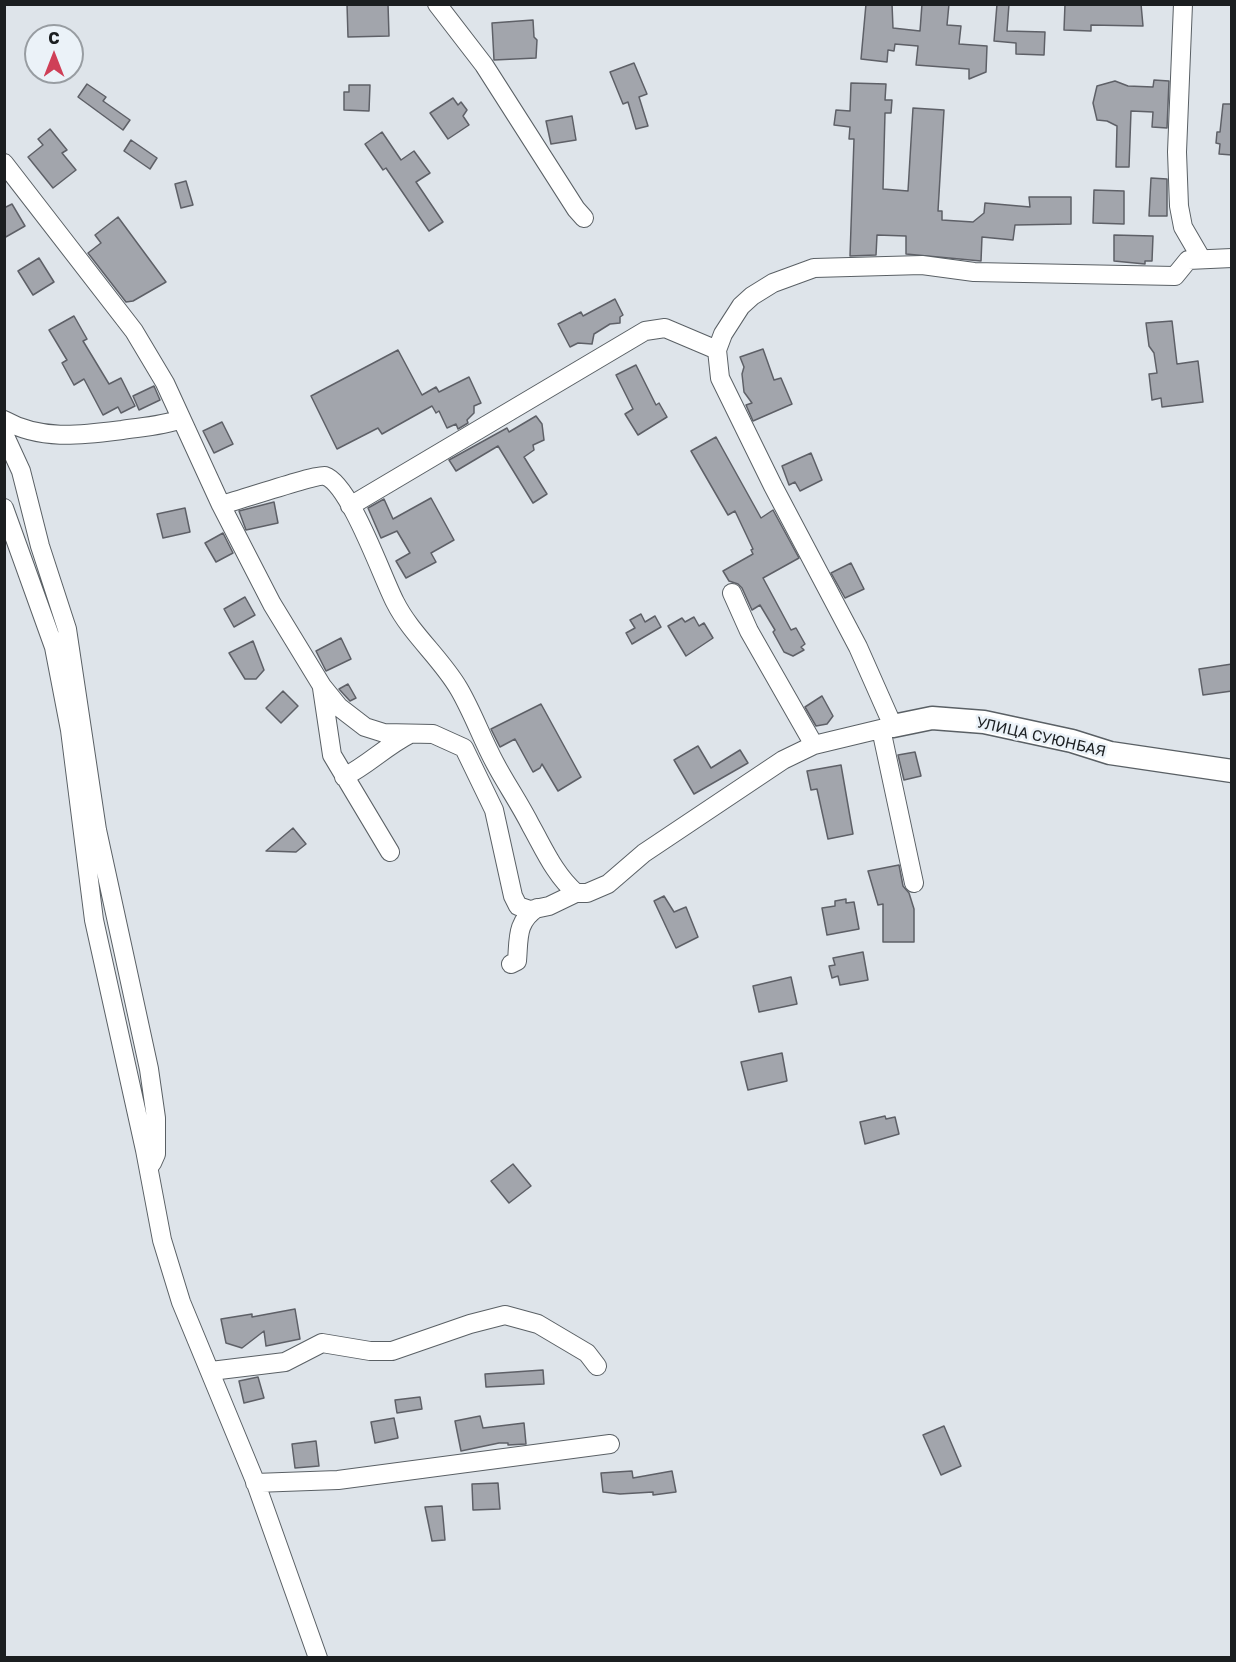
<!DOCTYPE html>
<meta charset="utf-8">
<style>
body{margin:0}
#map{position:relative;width:1236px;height:1662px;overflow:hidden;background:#dee4ea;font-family:"Golos Text",sans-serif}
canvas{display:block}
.frame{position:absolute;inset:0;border:6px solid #1b1e20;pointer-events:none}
.north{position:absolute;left:24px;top:24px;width:60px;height:60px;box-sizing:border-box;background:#ebf2f8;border:2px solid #989da2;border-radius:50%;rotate:0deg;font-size:16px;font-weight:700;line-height:24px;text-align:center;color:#1b1e20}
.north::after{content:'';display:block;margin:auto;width:21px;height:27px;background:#cf3f57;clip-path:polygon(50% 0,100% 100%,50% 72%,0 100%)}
</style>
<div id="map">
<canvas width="1236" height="1662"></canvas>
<div class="frame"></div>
<div class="north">С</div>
</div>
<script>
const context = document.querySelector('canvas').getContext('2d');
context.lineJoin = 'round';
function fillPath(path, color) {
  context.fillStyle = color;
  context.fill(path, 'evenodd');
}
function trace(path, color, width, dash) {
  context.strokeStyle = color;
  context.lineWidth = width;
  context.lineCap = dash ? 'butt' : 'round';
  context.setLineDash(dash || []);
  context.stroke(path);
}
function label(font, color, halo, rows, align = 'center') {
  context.font = font + ' "Golos Text",sans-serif';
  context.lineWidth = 5;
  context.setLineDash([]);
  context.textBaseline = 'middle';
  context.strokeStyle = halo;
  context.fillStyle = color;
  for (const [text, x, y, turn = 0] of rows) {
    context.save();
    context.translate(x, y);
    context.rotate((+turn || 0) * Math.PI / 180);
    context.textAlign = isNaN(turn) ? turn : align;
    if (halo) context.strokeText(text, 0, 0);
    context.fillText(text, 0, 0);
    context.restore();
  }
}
const building = new Path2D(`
 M347,4h41l1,32 -41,1z
 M866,4h26l1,24 27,3 2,-27h27l-2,21 14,1 -2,18 28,2 -1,26 -17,7v-10l-53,-4 2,-19 -23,-2 -1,7 -6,-1 -1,12 -26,-3z
 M997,4h12l-2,27 38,1 -1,23 -28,-1v-11l-22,-2z
 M1065,4h76l2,22 -52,-1v6l-27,-1z
 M533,20l1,17 3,3 -1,18 -42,2 -2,-37z
 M634,63l13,31 -8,3 9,29 -12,3 -8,-27 -5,2 -13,-32z
 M1154,80l15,1 -2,47 -15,-1 1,-15 -22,-1 -2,56h-13l1,-41 -10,-5 -10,-1 -4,-17 4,-17 18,-5 13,5 25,1z
 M851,83l35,1 -1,16h7l-1,13h-6l-2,76 25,2 5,-83 31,2 -6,101h4v9l31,2 11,-9 1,-10 45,4 -1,-10h42v27l-56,1 -2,15 -31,-3 -1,24 -75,-7v-18l-29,-1 -1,20 -26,1 4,-117h-5l1,-12 -16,-2 2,-15 14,1z
 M87,84l19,13 -3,4 27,19 -7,10 -45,-33z
 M349,85h21l-1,26 -25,-1v-18h5z
 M453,98l5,7 3,-3 6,8 -4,6 6,9 -21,14 -18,-26z
 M1223,104h9v51l-13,-1 1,-10 -4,-1 1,-11h3z
 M572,116l4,24 -25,4 -5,-23z
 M50,129l17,21 -5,3 14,17 -23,18 -25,-31 15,-12 -5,-6z
 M382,132l19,28 13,-9 16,22 -14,9 27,40 -14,9 -43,-63 -3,2 -18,-26z
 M131,140l26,18 -7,11 -26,-18z
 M1151,178l16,1v37h-18z
 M186,181l7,24 -12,3 -6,-24z
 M1094,190l30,1v33l-31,-1z
 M12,204l13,22 -21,12v-30z
 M118,217l48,65 -33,19 -7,1 -38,-49 13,-10 -6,-8z
 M1114,235l39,1 -1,25h-7v3l-31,-3z
 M39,258l15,24 -21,13 -15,-24z
 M615,299l8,16 -3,2v6l-10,1 -16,10 -2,10 -14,-1 -8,4 -12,-23 23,-12 2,4z
 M74,316l13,23 -4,2 26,43 12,-6 14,28 -14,7 -3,-6 -15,8 -19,-36 -10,6 -12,-22 5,-3 -18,-30z
 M1172,321l5,43 21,-3 5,41 -41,5 -1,-9 -9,2 -3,-26 8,-1 -3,-20 -5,-7 -3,-23z
 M763,349l11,31 7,-2 11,26 -39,17 -7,-16 6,-2 -8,-11 -2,-18 2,-7 -4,-10z
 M398,350l24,45 14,-8 3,5 30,-15 12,26 -7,3v7l-7,7 1,3 -10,6 -2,-5 -9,4 -8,-17 -3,2 -4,-7 -50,28 -4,-6 -41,21 -26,-53z
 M636,365l20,40 3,-2 8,14 -29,18 -13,-21 8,-5 -17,-34z
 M154,386l6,14 -21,10 -6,-14z
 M536,416l6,8 2,16 -11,5 1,5 -10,7 23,37 -14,9 -35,-57 -42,25 -7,-11 58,-32 2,4z
 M222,422l11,22 -19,9 -11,-22z
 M716,437l45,81 12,-8 26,48 -36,20 28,52 5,-2 9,16 -4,3 3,3 -11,6 -9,-4 -11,-20 2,-2 -15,-25 -8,5 -10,-22 -4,-4 -9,-3 -6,-10 30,-17 -2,-4 2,-1 -18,-38 -7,4 -37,-64z
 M811,453l11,27 -22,11 -5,-9 -6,3 -7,-19z
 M431,498l23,42 -23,13 5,9 -30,16 -10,-17 14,-8 -13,-22 -16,7 -13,-30 16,-9 9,20z
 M274,502l4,21 -32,7 -7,-19z
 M185,508l5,24 -27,6 -6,-24z
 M223,533l10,20 -17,9 -11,-19z
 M851,563l13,26 -19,9 -14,-25z
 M245,597l10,18 -21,12 -10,-18z
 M641,614l4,8 10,-6 6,11 -29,17 -6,-11 9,-5 -5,-8z
 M694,617l5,9 5,-3 9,15 -27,18 -18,-30 14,-8 3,4z
 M341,638l10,21 -25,12 -10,-20z
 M253,641l11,29 -8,9h-11l-16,-26z
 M1232,664v27l-29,4 -4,-26z
 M348,684l8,14 -6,3 -11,-12z
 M283,691l15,15 -17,17 -15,-15z
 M822,696l11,20 -6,8 -11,2 -11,-19z
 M541,704l40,73 -23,14 -16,-27 -2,4 -7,4 -18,-33 -15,8 -9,-18z
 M698,746l13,22 29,-18 8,13 -54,31 -20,-34z
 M915,752l6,24 -17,4 -6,-25z
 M841,765l12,69 -25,5 -11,-50 -6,1 -4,-19z
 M293,828l13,16 -10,8 -30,-1z
 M899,865l4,21 6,7 5,16v33h-31v-38l-5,1 -10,-34z
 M664,896l10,16 12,-5 12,30 -22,11 -22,-47z
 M846,899v4l8,-1 5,27 -32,6 -5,-27 13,-2v-5z
 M863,952l5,28 -28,5 -2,-9 -6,2 -3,-12 6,-1 -2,-7z
 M791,977l6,27 -38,8 -6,-26z
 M782,1053l5,28 -39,9 -7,-28z
 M885,1116l1,3 9,-2 4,17 -34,10 -5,-22z
 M513,1164l18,22 -22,17 -18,-22z
 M295,1309l5,30 -34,7 -2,-15 -22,17 -16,-5 -5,-24 31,-5v3z
 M543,1370l1,14 -58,3 -1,-13z
 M258,1377l6,21 -20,5 -5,-22z
 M420,1397l2,12 -25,4 -2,-13z
 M480,1416l3,12 41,-5 2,21 -18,1v-2h-9l-38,8 -6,-30z
 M394,1418l4,20 -23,5 -4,-21z
 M944,1426l17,40 -20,9 -18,-40z
 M316,1441l3,25 -24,2 -3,-24z
 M632,1471l1,7 39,-7 4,21 -23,3v-3l-33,2 -17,-2 -2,-19z
 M498,1483l2,26 -27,1 -1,-26z
 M442,1506l3,34 -13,1 -7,-34z`);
const minor = new Path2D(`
 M437,4l47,61 92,144 8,9
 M1183,4l-6,148 2,54 4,21 18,31
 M4,163l130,168 31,52 56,122c16,-4 95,-31 104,-29 25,8 57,101 70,126 16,32 46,56 64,87 14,24 23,50 36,74 11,21 25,41 36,63 13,23 24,49 45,67
 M4,420c37,21 78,15 118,10 20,-3 40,-4 59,-11
 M4,434l17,37 19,75 27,83 30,201 52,239 7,49v36l-4,9
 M221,505l51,99 50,82 17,21 26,20 19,6 49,1 31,14 30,62 19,86 5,10 12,4 19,-4 27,-13h11l21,-9 36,-31 139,-93 31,-15 79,-19 -35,-79 -85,-161 -53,-108 -3,-28 6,-16 18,-28 11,-10 21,-13 41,-15 108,-3 52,7 201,4 13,-16 44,-2
 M350,506l295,-175 20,-3 52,22
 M4,508l50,139 16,83 24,190 51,230 17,90 19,62 74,179 63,177
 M732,593l17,38 65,114
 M322,688l10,67 58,97
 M881,729l33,154
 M344,777c24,-12 42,-31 66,-43
 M511,964l6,-3c2,-23 -1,-39 20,-53
 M211,1371l74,-9 37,-19 48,8h22l78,-27 35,-9 33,9 49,29 10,13
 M255,1483l83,-3 272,-36`);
const tertiary = new Path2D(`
 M893,726l39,-8 52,4 88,19 38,12 122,18`);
const streetNames = [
 ["УЛИЦА СУЮНБАЯ",1041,737,13]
];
fillPath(building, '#a2a5ac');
trace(building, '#5e6067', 1.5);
trace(minor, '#5a6065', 20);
trace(tertiary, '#5a6065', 25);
trace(minor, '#fff', 18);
trace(tertiary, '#fff', 22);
label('15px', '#1b1e20', '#ebf2f8', streetNames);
</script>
